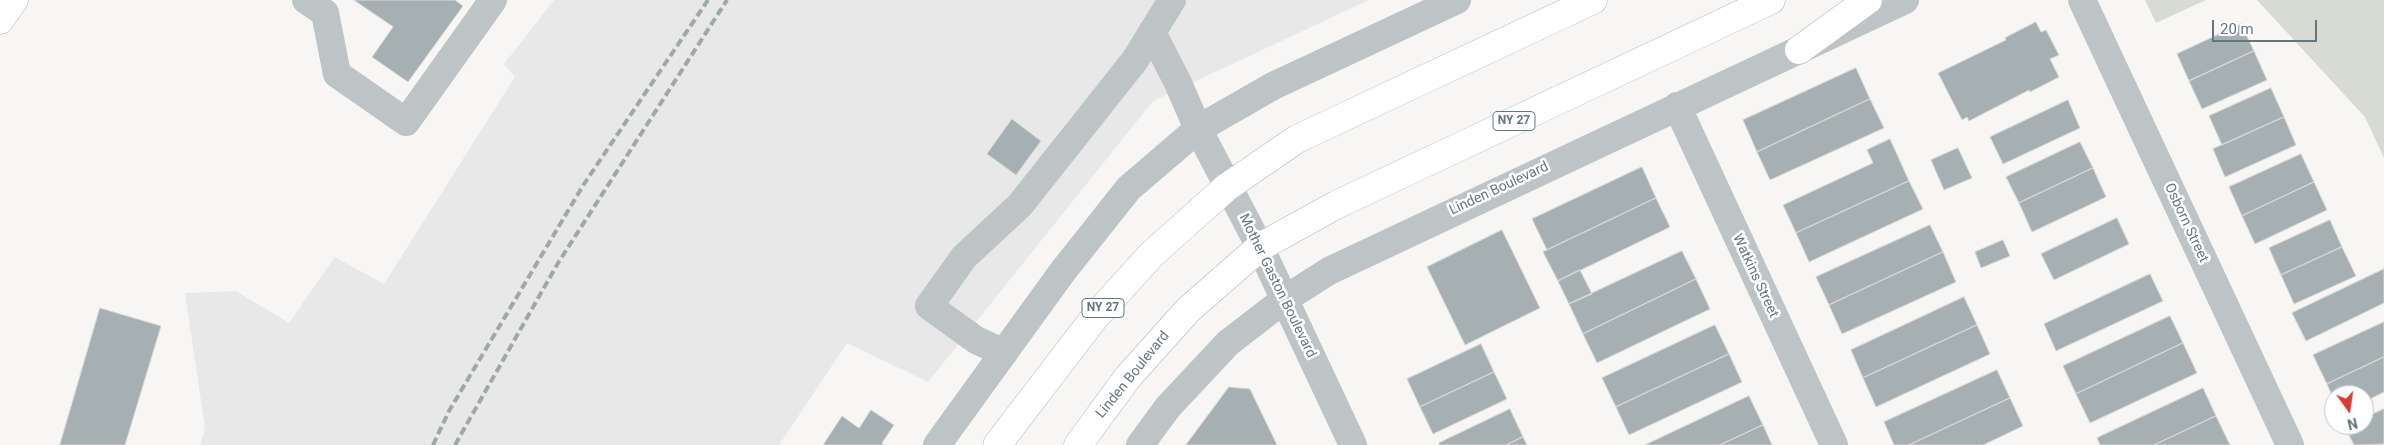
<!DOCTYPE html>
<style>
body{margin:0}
#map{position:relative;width:2384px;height:445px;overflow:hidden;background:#f7f6f4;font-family:Roboto,sans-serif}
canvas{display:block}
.north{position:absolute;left:2324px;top:385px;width:50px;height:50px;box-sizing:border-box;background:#fff;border:1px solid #c1c9cb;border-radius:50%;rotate:166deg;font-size:14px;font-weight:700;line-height:20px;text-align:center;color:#64777d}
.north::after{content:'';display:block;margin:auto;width:18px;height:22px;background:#d83b32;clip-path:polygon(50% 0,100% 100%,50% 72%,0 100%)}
.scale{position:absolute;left:2212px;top:20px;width:105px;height:22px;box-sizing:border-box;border:2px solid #64777d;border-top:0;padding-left:6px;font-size:15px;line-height:18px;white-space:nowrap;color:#64777d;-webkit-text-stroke:4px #fff;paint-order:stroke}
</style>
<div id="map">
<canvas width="2384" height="445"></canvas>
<div class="north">N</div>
<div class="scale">20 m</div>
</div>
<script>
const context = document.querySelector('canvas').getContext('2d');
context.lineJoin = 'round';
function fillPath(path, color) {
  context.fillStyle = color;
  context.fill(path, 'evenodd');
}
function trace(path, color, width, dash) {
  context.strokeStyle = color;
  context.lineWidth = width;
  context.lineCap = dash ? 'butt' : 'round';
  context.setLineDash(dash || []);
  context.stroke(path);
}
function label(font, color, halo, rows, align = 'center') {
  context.font = font + ' Roboto,sans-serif';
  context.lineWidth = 5;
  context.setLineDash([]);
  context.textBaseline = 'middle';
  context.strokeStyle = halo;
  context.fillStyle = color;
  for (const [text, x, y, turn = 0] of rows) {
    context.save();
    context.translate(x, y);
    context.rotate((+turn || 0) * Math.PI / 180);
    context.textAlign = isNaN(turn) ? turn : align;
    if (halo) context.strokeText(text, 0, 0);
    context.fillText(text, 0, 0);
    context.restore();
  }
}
const built = new Path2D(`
 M554,0h815l-216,101 -225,281 -81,-39 -68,102h-579l5,-17 -20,-135 51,-2 53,32 46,-66 49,27 131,-207 -11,-13z`);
const green = new Path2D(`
 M2145,0h61l-50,23z
 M2257,0h127v158l-19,-41z`);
const building = new Path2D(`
 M354,0h101l8,6 -55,76 -36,-25 21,-30z
 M2036,22l5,10 5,-2 13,25 -9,4 9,18 -29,15 -1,-2 -60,31 -2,-4 -5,3 -24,-47 68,-33 -1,-2z
 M2241,24l13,27 -65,30 -12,-27z
 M2254,51l13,29 -65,29 -13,-28z
 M1856,68l14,31 -113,53 -14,-32z
 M2271,88l13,29 -62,28 -13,-29z
 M1870,99l14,29 -114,52 -13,-28z
 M2068,100l12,28 -77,36 -13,-27z
 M2284,117l12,28 -71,32 -12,-28z
 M1012,119l29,22 -25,34 -29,-21z
 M1890,139l19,42 -113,52 -13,-28 90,-42 -6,-13z
 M2080,142l13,26 -74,35 -13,-26z
 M1958,148l14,30 -28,12 -13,-30z
 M2301,154l13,28 -72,34 -13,-29z
 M1642,167l14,31 -109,52 -15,-31z
 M2093,168l13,29 -74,35 -13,-29z
 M1909,181l14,28 -114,53 -13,-29z
 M2314,182l13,28 -72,34 -13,-28z
 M1656,198l14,29 -112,54 -15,-29z
 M2117,218l12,26 -75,36 -13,-26z
 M2330,220l12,27 -61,28 -12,-27z
 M1930,225l13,27 -114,53 -13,-28z
 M1502,230l38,78 -75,37 -38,-78z
 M2003,240l7,16 -29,12 -6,-16z
 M2342,247l14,29 -62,28 -13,-29z
 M1682,251l14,28 -113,55 -14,-30z
 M1943,252l13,30 -114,52 -13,-29z
 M2384,269v34l-78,38 -14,-28z
 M1580,270l12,24 -23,10 -11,-23z
 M2150,274l13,27 -107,50 -12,-27z
 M1696,279l14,30 -113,54 -14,-29z
 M1964,297l13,28 -114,53 -12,-28z
 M100,308l61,18 -36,119h-65z
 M2170,316l13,27 -107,51 -13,-28z
 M2384,322v35l-57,27 -14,-29z
 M1715,325l14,29 -113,53 -14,-29z
 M1977,325l13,29 -114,53 -13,-29z
 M2183,343l14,30 -107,50 -14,-29z
 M1481,344l13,28 -74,35 -13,-28z
 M1729,354l13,28 -113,53 -13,-28z
 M2384,357v35l-20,10v-7h-30v5l-7,-16z
 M1997,370l13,28 -101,47h-15l-10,-23z
 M1494,372l13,27 -74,35 -13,-27z
 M1229,387l21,2 27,56h-91z
 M2203,388l13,28 -62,29h-54l-3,-7z
 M1749,396l14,29 -43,20h-75z
 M2010,398l13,28 -40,19h-74z
 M1510,409l13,28 -17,8h-67v-2z
 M2384,409v35l-30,1 -9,-18 19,-2v-7z
 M871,410l23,15 -12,18 2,2h-61l19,-29 17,12z
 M2216,416l14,29h-76z
 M1763,425l9,20h-52z
 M1523,437l4,8h-21z`);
const minor = new Path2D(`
 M306,0l19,13 12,61 69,48 87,-122
 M2082,0l208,445
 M1152,32l26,51 20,46 62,118 93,198
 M1677,106l157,339
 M1004,353l-28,-13 -47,-34 35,-49 56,-52 115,-145 37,-60
 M937,445l126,-174 66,-83 69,-59 75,-43 184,-86
 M1140,445l28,-38 60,-64 57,-44 44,-28 576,-271`);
const major = new Path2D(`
 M0,20l14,-20`);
const highway = new Path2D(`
 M1799,50l69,-50
 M997,445l98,-128 56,-62 76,-68 70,-48 296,-139
 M1078,445l50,-68 60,-67 72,-63 76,-42 435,-205`);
const rail = new Path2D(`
 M433,445l16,-34 135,-227 124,-184
 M455,445l103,-182 169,-263`);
const shields = [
 [1514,121,42],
 [1103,308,42]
];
const shieldNames = [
 ["NY 27",1514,121],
 ["NY 27",1103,308]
];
const streetNames = [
 ["Linden Boulevard",1499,189,-25],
 ["Osborn Street",2186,223,65],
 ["Watkins Street",1755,276,65],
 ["Mother Gaston Boulevard",1277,286,64],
 ["Linden Boulevard",1133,375,-51]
];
fillPath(built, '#e7e8e7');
fillPath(green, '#d8dbd3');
fillPath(building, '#a6b0b3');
trace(building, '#d8d8d6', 1);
trace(major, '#afb6b8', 29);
trace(highway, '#b1b6b8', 29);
trace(minor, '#bec3c5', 28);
trace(major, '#fff', 28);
trace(highway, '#fff', 28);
trace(rail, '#9ea7aa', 4, [8, 4]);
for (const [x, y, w] of shields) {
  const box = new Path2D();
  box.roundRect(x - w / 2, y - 9.5, w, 19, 4);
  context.fillStyle = '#fff';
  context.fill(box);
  trace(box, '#64777d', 1);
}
label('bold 12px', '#64777d', null, shieldNames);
label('14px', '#64777d', '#fff', streetNames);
</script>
